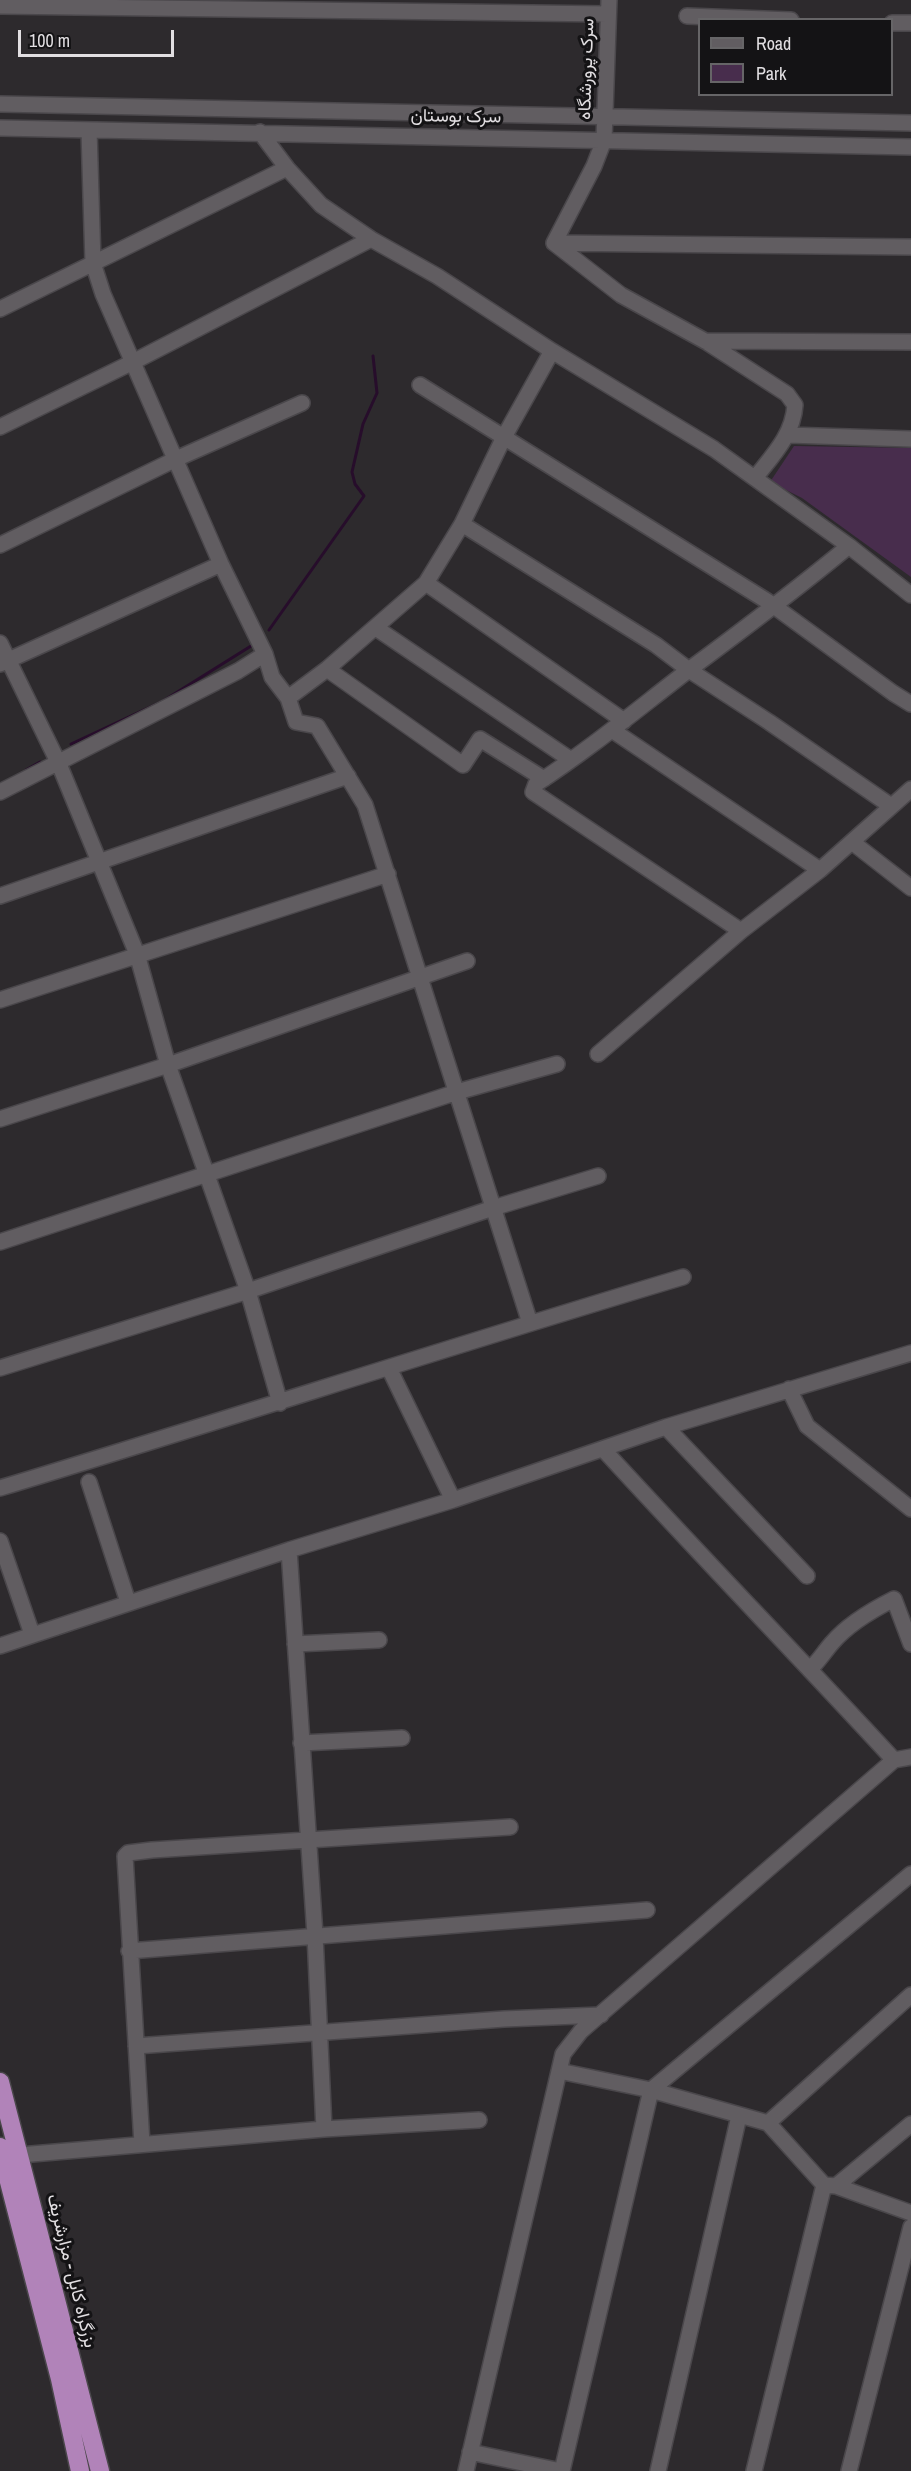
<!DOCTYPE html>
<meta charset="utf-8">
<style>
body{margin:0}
#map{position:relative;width:911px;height:2471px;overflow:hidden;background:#2d2a2d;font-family:"Archivo Narrow",sans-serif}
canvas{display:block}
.legend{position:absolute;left:698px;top:18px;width:195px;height:78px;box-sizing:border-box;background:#141315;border:2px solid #666567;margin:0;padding:8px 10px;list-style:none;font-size:18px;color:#e2dfe2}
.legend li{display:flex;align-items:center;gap:12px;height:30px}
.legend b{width:30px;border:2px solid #666567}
.scale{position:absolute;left:18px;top:30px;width:156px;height:27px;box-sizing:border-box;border:3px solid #e2dfe2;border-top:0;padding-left:8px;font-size:18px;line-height:21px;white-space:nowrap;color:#e2dfe2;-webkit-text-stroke:4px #141315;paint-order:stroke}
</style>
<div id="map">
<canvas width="911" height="2471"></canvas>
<ul class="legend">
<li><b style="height:8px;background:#615d61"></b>Road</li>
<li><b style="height:16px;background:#482d4d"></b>Park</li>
</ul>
<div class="scale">100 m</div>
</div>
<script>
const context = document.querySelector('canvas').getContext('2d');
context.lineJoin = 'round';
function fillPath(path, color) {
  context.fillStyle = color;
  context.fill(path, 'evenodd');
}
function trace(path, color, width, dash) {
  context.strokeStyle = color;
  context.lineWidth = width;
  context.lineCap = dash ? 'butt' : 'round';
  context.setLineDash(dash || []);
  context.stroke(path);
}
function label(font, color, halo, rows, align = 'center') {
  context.font = font + ' "Archivo Narrow",Vazirmatn,sans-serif';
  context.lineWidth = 6;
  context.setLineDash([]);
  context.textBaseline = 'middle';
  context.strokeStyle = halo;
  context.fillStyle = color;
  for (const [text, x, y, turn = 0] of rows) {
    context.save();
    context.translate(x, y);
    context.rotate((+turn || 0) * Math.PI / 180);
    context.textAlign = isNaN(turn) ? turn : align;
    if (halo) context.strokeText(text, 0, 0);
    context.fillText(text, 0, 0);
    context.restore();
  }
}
const green = new Path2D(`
 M794,446l117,2v129l-109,-79 -32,-16z`);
const stream = new Path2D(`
 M269,630l95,-134 -9,-12 -3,-12 11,-48 14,-31 -4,-37
 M71,744l92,-43 88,-55
 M26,770l14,-8`);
const minor = new Path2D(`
 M0,6l608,8
 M687,16l104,4
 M892,23h19
 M0,104l911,19
 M0,128l911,19
 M89,130l4,133 10,31 118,270 44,90 7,23 16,21 8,24 21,4 48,79 165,518
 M260,132l27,36 34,37 50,34 66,37 115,75 162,98 135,97 62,49
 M554,243l67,52 84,46 82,53 8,11c-2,30 -22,50 -40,73
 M554,243l357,4
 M554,243l40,-77 10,-26 5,-140
 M0,309l287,-141
 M705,341l206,1
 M420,385l347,216 126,92 18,11
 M0,427l133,-65 238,-123
 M788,435l123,4
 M462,524l194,121 33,25 80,52 122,84
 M0,545l176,-86 126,-56
 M426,583l198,138
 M376,628l195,132
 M0,643l59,121 78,190 31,111 80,226 32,112
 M0,664l221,-100
 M327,669l136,96 17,-26 64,40
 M288,698l39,-29 99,-86 36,-59 42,-87 48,-86
 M612,730l208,140
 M0,792l238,-121 27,-17
 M852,842l59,46
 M0,896l348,-120
 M741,931l-208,-139 3,-8c54,-35 103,-76 154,-115 54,-40 107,-80 159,-123
 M0,1000l388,-126
 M598,1054l143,-123 79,-61 91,-81
 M0,1119l168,-54 299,-104
 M0,1242l457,-150 100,-28
 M0,1368l248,-77 245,-83 105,-32
 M389,1368l64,132
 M789,1389l18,37 104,83
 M666,1427l141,149
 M603,1449c96,105 195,207 291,311
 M89,1482l39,120
 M0,1488c228,-69 455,-143 683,-211
 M0,1541l32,93
 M289,1550l26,385 9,194
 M295,1644l84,-4
 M0,1646l289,-96 164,-50 213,-73 245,-74
 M810,1669c9,-8 14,-17 22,-26 16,-19 40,-33 62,-44l17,45
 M301,1743l101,-5
 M129,1951l518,-41
 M136,2046l368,-27 97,-4
 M559,2071l92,19 117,33 56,62 12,1 75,27
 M768,2123l143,-128
 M142,2144l-17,-288 3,-3 24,-3 358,-23
 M20,2155l304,-26 155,-9
 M836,2186l75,-62
 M470,2452l91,19
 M466,2471l97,-417 18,-23 313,-271 17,-3
 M562,2471l89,-381 260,-216
 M658,2471l81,-355
 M754,2471l70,-286
 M849,2471l62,-244`);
const highway = new Path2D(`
 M0,2082l100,389
 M0,2147l60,232 20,92`);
const streetNames = [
 ["سرک پرورشگاه",587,69,-88],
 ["سرک بوستان",456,117,1],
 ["بزرگراه کابل - مزارشریف",71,2271,76]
];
fillPath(green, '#482d4d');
trace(stream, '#270d2b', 3);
trace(minor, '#4a474b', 18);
trace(highway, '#4a474b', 21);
trace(minor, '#615d61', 15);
trace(highway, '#b183b9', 18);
label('18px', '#e2dfe2', '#141315', streetNames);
</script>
